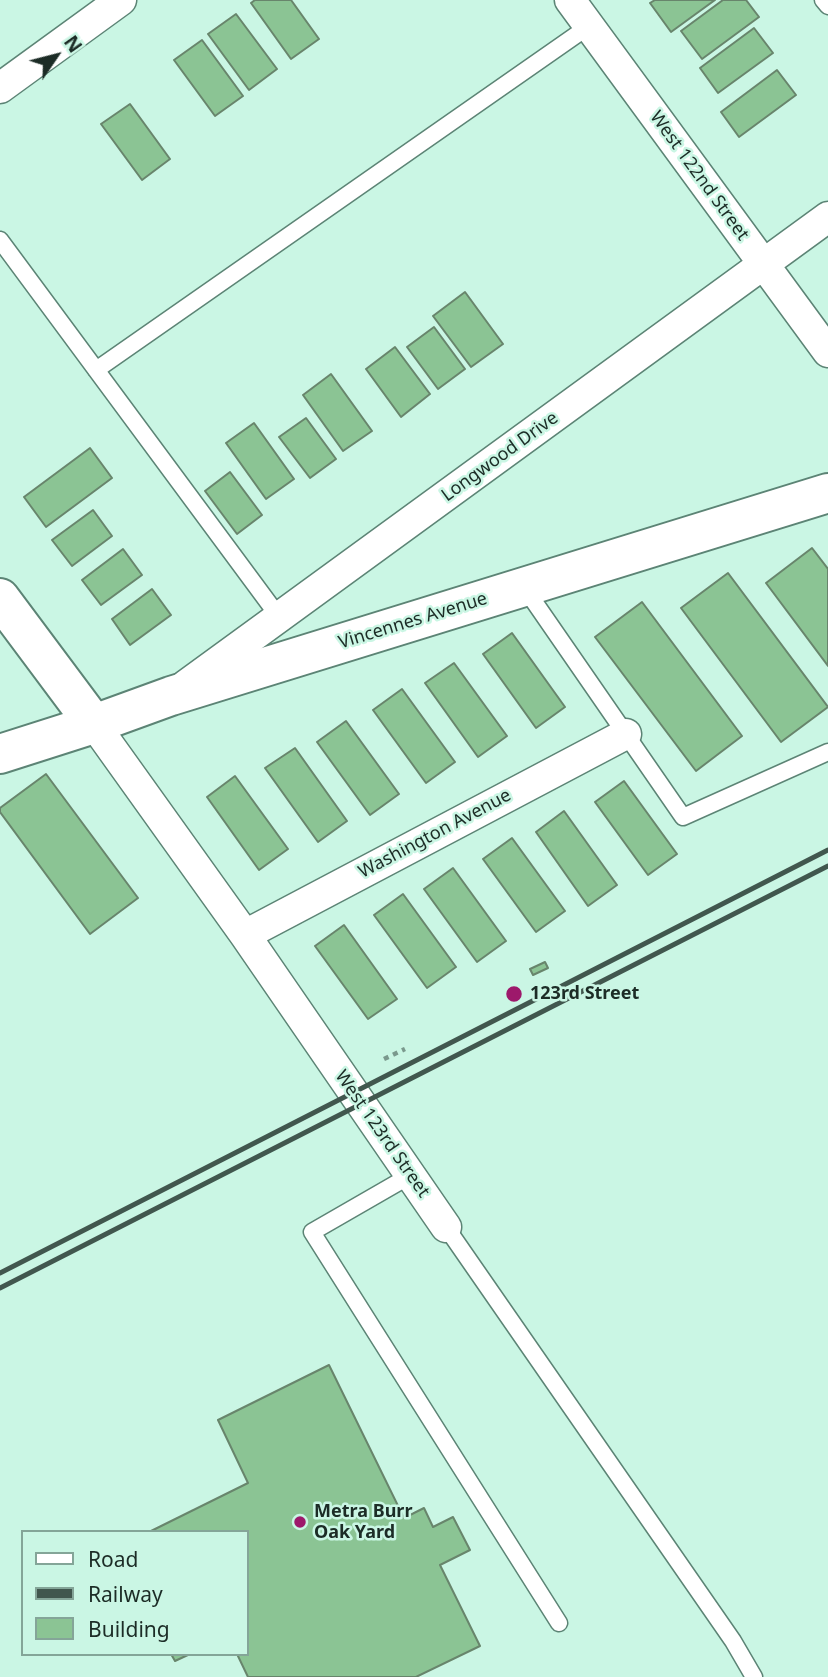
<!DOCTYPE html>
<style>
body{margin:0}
#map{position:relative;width:828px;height:1677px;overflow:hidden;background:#caf6e4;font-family:"Noto Sans",sans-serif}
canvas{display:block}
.legend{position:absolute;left:21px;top:1530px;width:228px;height:126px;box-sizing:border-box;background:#caf6e4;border:2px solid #84a598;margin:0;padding:9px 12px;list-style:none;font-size:21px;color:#1c2c26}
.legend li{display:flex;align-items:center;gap:14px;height:35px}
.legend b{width:35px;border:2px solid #84a598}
.north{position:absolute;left:21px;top:21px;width:70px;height:70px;-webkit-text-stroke:5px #caf6e4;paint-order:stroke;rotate:55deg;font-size:19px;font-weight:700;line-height:28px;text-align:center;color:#1c2c26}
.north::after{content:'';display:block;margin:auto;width:24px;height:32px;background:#1c2c26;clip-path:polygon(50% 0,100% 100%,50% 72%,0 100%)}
</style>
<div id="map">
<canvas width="828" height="1677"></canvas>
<ul class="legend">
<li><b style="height:9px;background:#fff"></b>Road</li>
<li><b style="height:9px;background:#41574e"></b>Railway</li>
<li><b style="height:19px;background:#8bc494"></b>Building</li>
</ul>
<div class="north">N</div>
</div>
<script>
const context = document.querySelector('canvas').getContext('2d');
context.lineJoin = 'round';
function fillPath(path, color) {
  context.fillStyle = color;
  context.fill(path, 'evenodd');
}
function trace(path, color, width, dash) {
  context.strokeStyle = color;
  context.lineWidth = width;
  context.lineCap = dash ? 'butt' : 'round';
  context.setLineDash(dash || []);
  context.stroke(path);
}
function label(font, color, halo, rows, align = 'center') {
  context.font = font + ' "Noto Sans",sans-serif';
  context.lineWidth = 5;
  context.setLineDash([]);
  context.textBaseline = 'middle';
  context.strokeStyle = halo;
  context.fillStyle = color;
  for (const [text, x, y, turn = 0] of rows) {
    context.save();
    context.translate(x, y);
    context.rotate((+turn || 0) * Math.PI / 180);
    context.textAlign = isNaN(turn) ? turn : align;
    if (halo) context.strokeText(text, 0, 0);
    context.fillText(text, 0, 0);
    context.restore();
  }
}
const building = new Path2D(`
 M255,0h36l28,39 -28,20 -40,-56z
 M655,0h60l-44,32 -21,-29z
 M723,0h23l13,17 -57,42 -21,-28z
 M236,14l41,55 -28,21 -41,-56z
 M754,28l19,25 -55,40 -18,-25z
 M202,40l41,56 -28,20 -41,-56z
 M777,70l19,25 -57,42 -18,-25z
 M130,104l40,55 -28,21 -41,-56z
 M465,292l38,52 -32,23 -38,-51z
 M434,327l31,42 -27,20 -31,-42z
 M395,347l35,47 -29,23 -35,-48z
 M331,374l41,57 -29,20 -40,-56z
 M306,418l30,41 -26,19 -31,-41z
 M254,423l40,56 -28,20 -40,-56z
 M90,448l22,30 -66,49 -22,-30z
 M230,472l32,43 -25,19 -32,-43z
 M93,510l19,26 -40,30 -20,-26z
 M812,548l16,21v97l-62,-83z
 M123,549l19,26 -41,30 -19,-25z
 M728,573l100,134 -47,35 -100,-134z
 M152,589l19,26 -41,30 -18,-26z
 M642,602l100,134 -46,35 -101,-134z
 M512,633l53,74 -29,21 -53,-74z
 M454,663l53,73 -29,21 -53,-74z
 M402,689l53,73 -29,21 -53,-73z
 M346,721l53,73 -29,21 -53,-73z
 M295,748l52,73 -29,21 -53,-74z
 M46,774l92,124 -48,36 -90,-122v-4z
 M235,776l53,73 -29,21 -52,-73z
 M624,781l53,73 -29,21 -53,-73z
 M564,811l53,74 -29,21 -52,-74z
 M512,838l53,73 -29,21 -53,-73z
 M453,868l53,73 -29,21 -53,-73z
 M403,894l53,73 -29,21 -53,-73z
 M344,925l53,74 -29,20 -53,-73z
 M545,962l3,6 -15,7 -3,-6z
 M329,1365l75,153 20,-10 9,19 20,-10 17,33 -30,15 40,81 -64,31h-168l-11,-23h10v-122h-98l99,-49 -30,-63z
 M171,1654h19l-15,7z`);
const path = new Path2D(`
 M384,1059l21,-10`);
const service = new Path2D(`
 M823,0l5,6
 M0,240l279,377
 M96,370l493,-344
 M524,587l159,230 145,-65
 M411,1175l-99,57 247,391
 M446,1227l287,414 21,36`);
const minor = new Path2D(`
 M570,0l258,352
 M0,88l121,-88
 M186,685l642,-468
 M94,724l151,211 201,292
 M245,935l381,-201`);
const tertiary = new Path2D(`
 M0,598l94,126`);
const secondary = new Path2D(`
 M0,754l94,-30 77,-28 657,-203`);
const rail = new Path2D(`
 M0,1273l828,-423
 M0,1288l828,-422`);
const markers = [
 [514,994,9,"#9d196b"],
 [300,1522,7,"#9d196b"]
];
const streetNames = [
 ["West 122nd Street",699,176,54],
 ["Longwood Drive",500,457,-36],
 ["Vincennes Avenue",413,621,-17],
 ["Washington Avenue",435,834,-28],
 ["West 123rd Street",382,1134,55]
];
const poiNames = [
 ["123rd Street",530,994],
 ["Metra Burr",314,1512],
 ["Oak Yard",314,1533]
];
fillPath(building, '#8bc494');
trace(building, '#68856c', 2);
trace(service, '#5c8475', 19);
trace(minor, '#5c8475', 33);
trace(tertiary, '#5c8475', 42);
trace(secondary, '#5c8475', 42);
trace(path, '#7a998d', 4.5, [5, 5]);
trace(service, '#fff', 16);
trace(minor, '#fff', 30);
trace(tertiary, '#fff', 38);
trace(secondary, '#fff', 38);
trace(rail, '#41574e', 5);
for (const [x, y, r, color] of markers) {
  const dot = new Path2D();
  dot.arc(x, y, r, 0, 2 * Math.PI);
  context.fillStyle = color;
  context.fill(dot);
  trace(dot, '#caf6e4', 2.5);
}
label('18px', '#1c2c26', '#caf6e4', streetNames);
label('bold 18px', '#1c2c26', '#caf6e4', poiNames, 'left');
</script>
